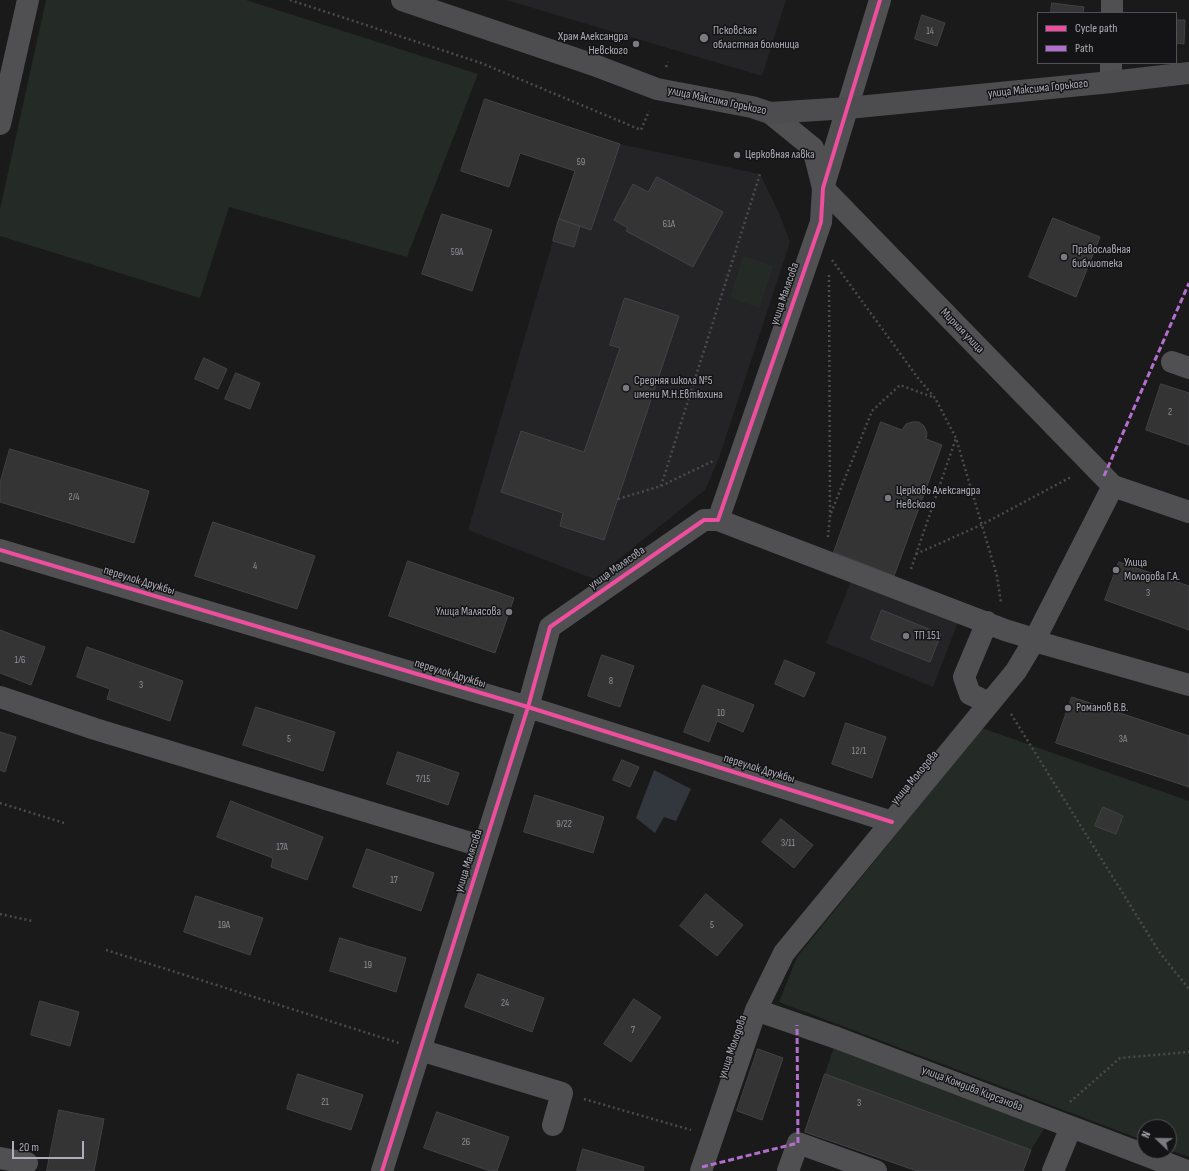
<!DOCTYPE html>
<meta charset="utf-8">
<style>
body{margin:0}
#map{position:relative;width:1189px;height:1171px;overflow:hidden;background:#1a1a1a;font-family:"Sofia Sans Condensed",sans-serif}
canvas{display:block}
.legend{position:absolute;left:1037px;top:12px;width:140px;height:52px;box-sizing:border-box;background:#141416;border:1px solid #515257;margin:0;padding:5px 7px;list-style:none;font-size:12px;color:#adaeb9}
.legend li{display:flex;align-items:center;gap:8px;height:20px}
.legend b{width:20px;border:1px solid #515257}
.north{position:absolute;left:1137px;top:1119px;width:40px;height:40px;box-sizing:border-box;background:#141416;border:1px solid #515257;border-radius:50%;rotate:292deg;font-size:11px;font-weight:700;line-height:16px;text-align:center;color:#adaeb9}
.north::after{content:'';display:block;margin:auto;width:14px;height:18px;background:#7a7a81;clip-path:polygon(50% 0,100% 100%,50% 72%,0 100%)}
.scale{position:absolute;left:12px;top:1141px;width:72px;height:18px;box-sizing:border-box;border:2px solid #adaeb9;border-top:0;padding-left:5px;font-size:12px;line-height:14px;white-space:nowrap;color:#adaeb9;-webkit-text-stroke:3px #141416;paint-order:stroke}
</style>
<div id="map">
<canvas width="1189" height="1171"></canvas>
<ul class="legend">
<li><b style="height:5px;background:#ef4d9e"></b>Cycle path</li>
<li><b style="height:5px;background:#b36fd0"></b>Path</li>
</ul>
<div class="north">N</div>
<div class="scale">20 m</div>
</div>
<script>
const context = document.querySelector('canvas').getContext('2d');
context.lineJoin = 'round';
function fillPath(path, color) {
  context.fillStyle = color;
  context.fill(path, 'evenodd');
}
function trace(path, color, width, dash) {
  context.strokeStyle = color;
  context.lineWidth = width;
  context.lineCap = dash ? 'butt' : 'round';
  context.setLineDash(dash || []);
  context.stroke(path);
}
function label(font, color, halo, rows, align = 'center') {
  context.font = font + ' "Sofia Sans Condensed",sans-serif';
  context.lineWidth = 3;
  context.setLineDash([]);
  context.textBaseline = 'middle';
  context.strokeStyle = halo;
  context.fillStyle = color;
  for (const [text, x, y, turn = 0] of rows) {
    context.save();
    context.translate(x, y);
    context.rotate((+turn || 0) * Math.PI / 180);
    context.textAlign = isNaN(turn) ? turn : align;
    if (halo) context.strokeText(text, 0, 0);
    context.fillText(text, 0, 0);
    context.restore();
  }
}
const built = new Path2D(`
 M506,0h280l-24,76z
 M620,144l140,30 19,39 11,29 -71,216 -14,32 -111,89 -126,-49 85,-289 21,6 6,-21 11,4z
 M852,579l106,43 -25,65 -107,-44z`);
const green = new Path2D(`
 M46,0h200l232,74 -71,183 -178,-50 -29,91 -200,-62v-27z
 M743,256l30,10 -14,42 -29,-10z
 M982,728l207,73v356l-20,-7v-23h-24v14l-366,-139 18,-45z
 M837,1038l213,81 -19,31 -206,-76z`);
const water = new Path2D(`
 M654,770l37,19 -15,32 -12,-4 -9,16 -19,-15z`);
const building = new Path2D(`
 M1052,3l32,4 -1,6h-32z
 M922,15l23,8 -8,23 -22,-7z
 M1176,20h9l-1,24 -8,-1z
 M485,99l135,45 -29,86 -32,-11 16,-48 -55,-18 -11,34 -48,-16z
 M657,177l66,35 -30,55 -67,-36 2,-3 -14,-8 19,-36 15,8z
 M442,214l50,16 -20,61 -50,-17z
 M1053,218l47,19 -24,60 -47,-20z
 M559,219l21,7 -6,21 -21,-6z
 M625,298l54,18 -75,224 -44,-14 3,-13 -62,-21 20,-61 63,21 36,-104 -10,-3z
 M204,358l23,11 -9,20 -23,-10z
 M236,373l24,10 -10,26 -25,-10z
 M1161,384l28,9v52l-43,-15z
 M881,422l21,8 4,-6 6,-2h7l5,4 3,7 -1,6 16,6 -48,131 -60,-24z
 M10,449l139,42 -15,52 -134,-41v-19z
 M213,522l102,34 -18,53 -102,-33z
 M408,561l106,37 -19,55 -106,-37z
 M1119,562l70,24v44l-84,-30z
 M882,610l59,24 -11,28 -59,-23z
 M0,630l45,17 -14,38 -31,-12z
 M87,647l96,34 -13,40 -63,-22 3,-10 -33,-12z
 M602,655l32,11 -14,41 -32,-11z
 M785,660l30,13 -11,24 -29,-13z
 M703,685l51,20 -11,27 -26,-11 -8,21 -25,-10z
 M1072,697l117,39v51l-133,-44z
 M256,707l79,25 -12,39 -80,-26z
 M846,723l40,14 -14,41 -40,-14z
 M0,732l16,5 -11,35 -5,-2z
 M398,752l61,21 -11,32 -61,-21z
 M622,760l17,7 -9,20 -17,-7z
 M535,795l69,22 -11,36 -69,-21z
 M231,801l92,36 -16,43 -36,-13 2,-9 -56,-21z
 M1103,807l20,9 -7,18 -21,-8z
 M781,819l32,26 -19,23 -32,-26z
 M367,849l67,24 -13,38 -68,-24z
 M706,894l37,31 -26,31 -37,-30z
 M196,896l67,22 -13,37 -66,-23z
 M340,938l66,20 -10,34 -66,-21z
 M478,974l66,24 -12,34 -67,-25z
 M634,999l27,18 -30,45 -27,-18z
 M40,1001l39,11 -9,34 -39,-11z
 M758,1049l25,9 -21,62 -25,-9z
 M298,1074l65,21 -12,35 -64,-21z
 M825,1074l206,76 -8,21h-106l-112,-39z
 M59,1110l45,9 -10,52h-47z
 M437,1112l72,25 -12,34h-7l-66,-23z
 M583,1149l61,18 -1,4h-66z`);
const path = new Path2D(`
 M290,0l191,63 160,67 8,-19
 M666,67l2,-5
 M832,260l86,118 17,20 21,40 41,138 4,27
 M661,486l99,-312
 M618,499l43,-13 52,-25
 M831,513l41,-102 28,-26 35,13
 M828,537l2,-21 -1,-242
 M916,554l65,-29 90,-48
 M911,569l45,-131
 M1011,714l149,239 29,36
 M0,803l64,20
 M0,914l32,7
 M106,950l293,93
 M584,1099l107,31
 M1070,1102l50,-44 69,-6`);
const minor = new Path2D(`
 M1112,13v-13
 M1111,82v-19
 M770,113l43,35 10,40 290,298 76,26
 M0,124l28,-124
 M1172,362l17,6
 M718,520l103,-298 2,-34 57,-188
 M0,550l528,157 364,115
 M987,622l-23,55 6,17 19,9
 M0,697l95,32 389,118
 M756,1010l81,28 350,133
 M420,1050l142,43 -9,32
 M0,1158l27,5
 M382,1171l146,-464 22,-80 154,-107h14l287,110 26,8 3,3 155,44
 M701,1171l55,-161 28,-57 232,-282 18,-30 79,-155
 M788,1171l10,-28 78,28
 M1053,1171l18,-44`);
const major = new Path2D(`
 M402,0l192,65 63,24 95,18 18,6 78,-5 263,-26 78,-9`);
const quiet = new Path2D(`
 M1104,476l85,-193
 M702,1167l96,-24 -1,-118`);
const cycleway = new Path2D(`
 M0,550l528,157 364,115
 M382,1171l146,-464 22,-80 154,-107h14l103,-298 2,-34 57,-188`);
const markers = [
 [704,38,5,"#7a7a81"],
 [636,44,4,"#7a7a81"],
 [737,155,4,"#7a7a81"],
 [1064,257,4,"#7a7a81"],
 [626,388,4,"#7a7a81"],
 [888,498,4,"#7a7a81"],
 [1116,570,4,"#7a7a81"],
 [509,612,4,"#7a7a81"],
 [906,636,4,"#7a7a81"],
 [1068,708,4,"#7a7a81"]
];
const numberNames = [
 ["14",930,31],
 ["59",581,162],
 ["61А",669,224],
 ["59А",457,252],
 ["2",1170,412],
 ["2/4",74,497],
 ["4",255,566],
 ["3",1148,593],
 ["1/6",20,660],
 ["8",611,681],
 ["3",141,685],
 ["10",721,713],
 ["5",289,739],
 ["3А",1123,739],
 ["12/1",859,751],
 ["7/15",423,779],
 ["9/22",564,824],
 ["3/11",788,843],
 ["17А",282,847],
 ["17",394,880],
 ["19А",224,925],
 ["5",712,925],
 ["19",368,965],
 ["24",505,1003],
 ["7",633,1030],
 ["21",325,1102],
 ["3",859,1103],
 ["26",466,1142]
];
const poiNames = [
 ["Псковская",713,31],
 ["областная больница",713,45],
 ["Храм Александра",628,37,"right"],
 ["Невского",628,51,"right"],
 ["Церковная лавка",745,155],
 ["Православная",1072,250],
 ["библиотека",1072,264],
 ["Средняя школа №5",634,381],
 ["имени М.Н.Евтюхина",634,395],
 ["Церковь Александра",896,491],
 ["Невского",896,505],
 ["Улица",1124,563],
 ["Молодова Г.А.",1124,577],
 ["Улица Малясова",501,612,"right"],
 ["ТП 151",914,636],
 ["Романов В.В.",1076,708]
];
const streetNames = [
 ["улица Максима Горького",1038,89,-6],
 ["улица Максима Горького",717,101,12],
 ["улица Малясова",785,294,-71],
 ["Мирная улица",962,331,46],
 ["улица Малясова",617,568,-35],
 ["переулок Дружбы",139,581,17],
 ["переулок Дружбы",450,674,17],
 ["переулок Дружбы",759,769,17],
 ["улица Молодова",915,778,-50],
 ["улица Малясова",469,861,-72],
 ["улица Молодова",733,1047,-71],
 ["улица Комдива Кирсанова",972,1089,21]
];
fillPath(built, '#242426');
fillPath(green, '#242a25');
fillPath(water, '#32363d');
fillPath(building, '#343435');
trace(building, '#434346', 1);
trace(path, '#4b4b4e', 2.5, [2, 3]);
trace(minor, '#505053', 22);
trace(major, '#4d4d50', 22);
trace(quiet, '#b36fd0', 3, [6, 3]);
trace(cycleway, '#ef4d9e', 4);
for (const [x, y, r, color] of markers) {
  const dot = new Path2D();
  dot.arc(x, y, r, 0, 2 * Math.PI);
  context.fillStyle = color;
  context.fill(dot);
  trace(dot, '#141416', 1.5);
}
label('10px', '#8f9098', null, numberNames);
label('12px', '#adaeb9', '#141416', poiNames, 'left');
label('12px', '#adaeb9', '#141416', streetNames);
</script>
